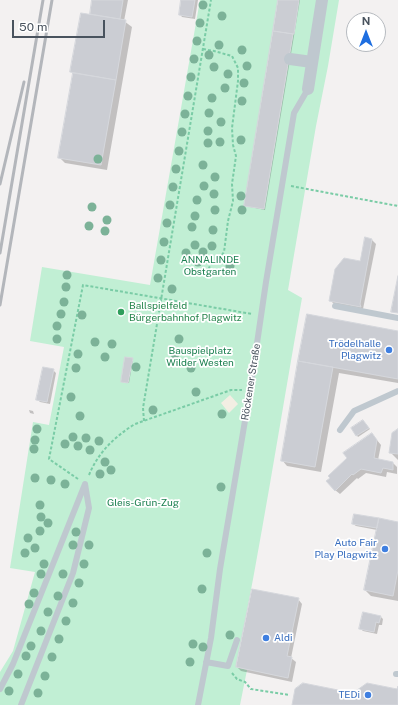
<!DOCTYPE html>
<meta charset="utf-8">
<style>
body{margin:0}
#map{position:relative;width:398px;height:705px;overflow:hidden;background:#f3f1f1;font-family:"Public Sans",sans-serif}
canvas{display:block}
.north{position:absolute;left:346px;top:12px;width:40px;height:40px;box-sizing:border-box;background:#fff;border:1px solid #b6babf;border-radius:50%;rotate:0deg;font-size:11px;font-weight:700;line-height:16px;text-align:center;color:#49535e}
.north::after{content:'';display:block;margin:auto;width:14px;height:18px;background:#1e6ee0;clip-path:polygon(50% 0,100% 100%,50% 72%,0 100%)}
.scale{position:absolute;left:12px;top:20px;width:93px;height:18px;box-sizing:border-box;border:2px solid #49535e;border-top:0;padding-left:5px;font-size:12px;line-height:14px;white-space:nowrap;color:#49535e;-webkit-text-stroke:3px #fff;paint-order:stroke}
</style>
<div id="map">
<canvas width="398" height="705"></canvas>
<div class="north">N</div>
<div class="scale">50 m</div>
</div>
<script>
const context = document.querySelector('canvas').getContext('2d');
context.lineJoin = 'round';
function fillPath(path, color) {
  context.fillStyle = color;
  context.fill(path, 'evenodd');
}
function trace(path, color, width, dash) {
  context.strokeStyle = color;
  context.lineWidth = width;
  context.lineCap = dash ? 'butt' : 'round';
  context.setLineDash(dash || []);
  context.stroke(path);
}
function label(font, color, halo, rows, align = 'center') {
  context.font = font + ' "Public Sans",sans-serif';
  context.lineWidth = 3.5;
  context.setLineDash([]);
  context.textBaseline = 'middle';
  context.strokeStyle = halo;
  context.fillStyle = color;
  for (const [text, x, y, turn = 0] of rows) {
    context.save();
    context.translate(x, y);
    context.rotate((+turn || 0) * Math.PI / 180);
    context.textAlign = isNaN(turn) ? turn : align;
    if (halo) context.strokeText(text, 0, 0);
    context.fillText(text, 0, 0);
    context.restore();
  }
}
const green = new Path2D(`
 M200,0h78l-33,203v3l19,3 35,-209h40l-11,66 -12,60 -28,164 14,8c-22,123 -41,247 -66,369l11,3 -7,35h-240v-33l13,-21 22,-79 -25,-4 23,-146 16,3 15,-78 -34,-6 12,-74 108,18z`);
const sand = new Path2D(`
 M230,395l8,9 -9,9 -8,-10z`);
const shadow = new Path2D(`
 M93,0h35l-4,21 8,6 -25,143 -42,-7 -6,-6 15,-82 -2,-3 21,-56 -2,-3z
 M182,0h16l-3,19 -13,-2 -2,-3z
 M279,0h21l-35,210 -20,-4z
 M372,240l4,4 -13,65 -28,-4 -5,-5 31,-38z
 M307,316l91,16v51l-59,-10 -18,99 -34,-6 -5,-6z
 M132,359l1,1 -4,23 -6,-1 -1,-1z
 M53,370l3,3 -6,31 -10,-2 -3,-3z
 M29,410l4,1 1,3 -4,-1z
 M363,421l7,8 -12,8 -6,-9z
 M398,430v30l-8,-8z
 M372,434l9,11 -3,15 15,3 4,4v7l-10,-2 -1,5 -20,-4 -8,6 -1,-1 -17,16 -5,-4z
 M398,523v78l-27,-5 -6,-6 12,-60 -21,-4 -3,-2z
 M298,599l4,5 -11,54 5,4 -4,20 -51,-11 -4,-4z
 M380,616l3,3 -1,6h-3l-2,9 -14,-3 -3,-3z`);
const building = new Path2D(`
 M92,0h31l-3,19 -30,-5z
 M181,0h14l-3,17 -13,-2z
 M278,0h21l-5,34 -21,-3z
 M81,13l45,7 -10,60 -46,-8z
 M273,31l20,3 -29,175 -20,-3z
 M73,73l43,7 -15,85 -43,-7z
 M365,237l7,2 -12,65 1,3 -32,-6 6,-32 9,-11 16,3z
 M398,276v37l-7,-1z
 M307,314l91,17v48l-100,-18z
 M125,357l8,1 -5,25 -7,-1z
 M298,361l35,6 -18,100 -34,-6z
 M43,367l11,2 -7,33 -11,-2z
 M363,420l6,8 -13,8 -5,-8z
 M398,429v25l-9,-1 3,-20z
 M372,433l5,7 -3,18 19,4v8l-10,-2 -2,5 -20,-4 -8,6 -1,-1 -17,17 -9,-10 4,-3 -2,-2 19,-18 -4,-5z
 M354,514l25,4 -2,10 -25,-4z
 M379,518l19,4v48l-5,26 -29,-6z
 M252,589l47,9 -12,58 5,1 -4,21 -52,-11z
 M363,612l18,4 -2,7 -3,-1 -2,10 -15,-3z
 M303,683l50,10 14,-10 30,6 1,-3v19h-106l3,-16z`);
const path = new Path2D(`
 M203,49l11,2 18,5 6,12v13l-6,47 1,17 3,11 -4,28 1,17 -5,20 -4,31 -5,7 -8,5 -4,8
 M291,186l107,20
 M144,421l-1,-13 68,-408
 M89,475c9,-22 25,-38 46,-51l96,-34h11
 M78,479l-29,-20 34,-174 169,29
 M232,673l5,6 8,3 6,7 39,6`);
const lane = new Path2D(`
 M335,306l63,12
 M340,430l14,-19 44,-20
 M206,662l22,4 9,-26
 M396,674h2
 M0,689l13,-25 72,-180
 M21,705l52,-132 16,-65 -4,-24
 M198,705l13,-67 9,-69 30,-178 16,-109 28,-169 14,-24`);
const street = new Path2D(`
 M290,59l22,3
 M308,89l14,-89`);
const rail = new Path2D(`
 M0,184l24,-102
 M0,253l43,-253
 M0,305l52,-305`);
const trees = [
 [203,5],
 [222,16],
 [200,23],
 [197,41],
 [219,45],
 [242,50],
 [209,55],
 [194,59],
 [247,66],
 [214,67],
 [228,74],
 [191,77],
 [244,83],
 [225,88],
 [188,96],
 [212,98],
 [242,101],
 [209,113],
 [185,114],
 [221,122],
 [208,131],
 [182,132],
 [241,140],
 [220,142],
 [208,143],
 [179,151],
 [98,159],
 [203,165],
 [176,169],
 [215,177],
 [204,186],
 [173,187],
 [214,194],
 [241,196],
 [197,200],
 [170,205],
 [92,207],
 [215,210],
 [242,210],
 [195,216],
 [107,220],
 [167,223],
 [89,226],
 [192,227],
 [213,230],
 [105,231],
 [164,242],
 [195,245],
 [212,246],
 [203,252],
 [186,253],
 [161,260],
 [198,262],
 [230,266],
 [67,275],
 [158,278],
 [66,287],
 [172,289],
 [64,302],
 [61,314],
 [82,315],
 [57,326],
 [57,339],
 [179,339],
 [95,342],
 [112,344],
 [78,354],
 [175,354],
 [105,357],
 [172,363],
 [136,367],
 [76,368],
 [191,368],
 [196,392],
 [71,397],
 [153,410],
 [222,414],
 [80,416],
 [37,429],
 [73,437],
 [86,438],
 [35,440],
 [99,441],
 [65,444],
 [78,446],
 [34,449],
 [90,450],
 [105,462],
 [111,470],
 [100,474],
 [35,478],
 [51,480],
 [65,484],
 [221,487],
 [40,505],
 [41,517],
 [48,523],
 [40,531],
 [76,532],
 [28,538],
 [73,545],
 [89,545],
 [35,548],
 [25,553],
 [207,553],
 [44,564],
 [84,564],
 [41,574],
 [63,574],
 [79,583],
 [202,589],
 [34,593],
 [58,596],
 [73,603],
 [29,604],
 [48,612],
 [66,621],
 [41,631],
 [230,635],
 [59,639],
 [193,644],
 [31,646],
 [203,647],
 [26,656],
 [52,657],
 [190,662],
 [18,674],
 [45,676],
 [9,691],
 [38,693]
];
const markers = [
 [121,312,4,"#2e9e5b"],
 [389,350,4,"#3f7fe0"],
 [385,549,4,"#3f7fe0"],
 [266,638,4,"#3f7fe0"],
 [368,695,4,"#3f7fe0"]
];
const parkNames = [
 ["ANNALINDE",210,260],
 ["Obstgarten",210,272],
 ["Bauspielplatz",200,351],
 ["Wilder Westen",200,363],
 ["Gleis-Grün-Zug",143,503]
];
const leisureNames = [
 ["Ballspielfeld",129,306],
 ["Bürgerbahnhof Plagwitz",129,318]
];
const shopNames = [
 ["Trödelhalle",381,344],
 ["Plagwitz",381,356],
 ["Auto Fair",377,543],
 ["Play Plagwitz",377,555],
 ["Aldi",274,638,"left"],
 ["TEDi",360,695]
];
const streetNames = [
 ["Röckener Straße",251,382,-81]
];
fillPath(green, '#c1efd4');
fillPath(sand, '#f3eee3');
fillPath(shadow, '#0003');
fillPath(building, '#cbcdd3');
trace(building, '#d5d7dc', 1);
trace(path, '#7acca6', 2, [3, 2]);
trace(lane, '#bfc8cf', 6);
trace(street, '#bfc8cf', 12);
trace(rail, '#b3b6bb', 3);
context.fillStyle = '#7cb298';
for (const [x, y] of trees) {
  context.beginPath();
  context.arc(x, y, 4.5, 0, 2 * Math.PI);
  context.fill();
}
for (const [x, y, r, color] of markers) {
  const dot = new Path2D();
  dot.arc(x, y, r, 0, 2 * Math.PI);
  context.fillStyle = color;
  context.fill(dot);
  trace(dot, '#fff', 1.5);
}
label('10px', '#1a7f4f', '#fff', parkNames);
label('10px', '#27864d', '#fff', leisureNames, 'left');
label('10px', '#366cbe', '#fff', shopNames, 'right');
label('10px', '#49535e', '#fff', streetNames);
</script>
